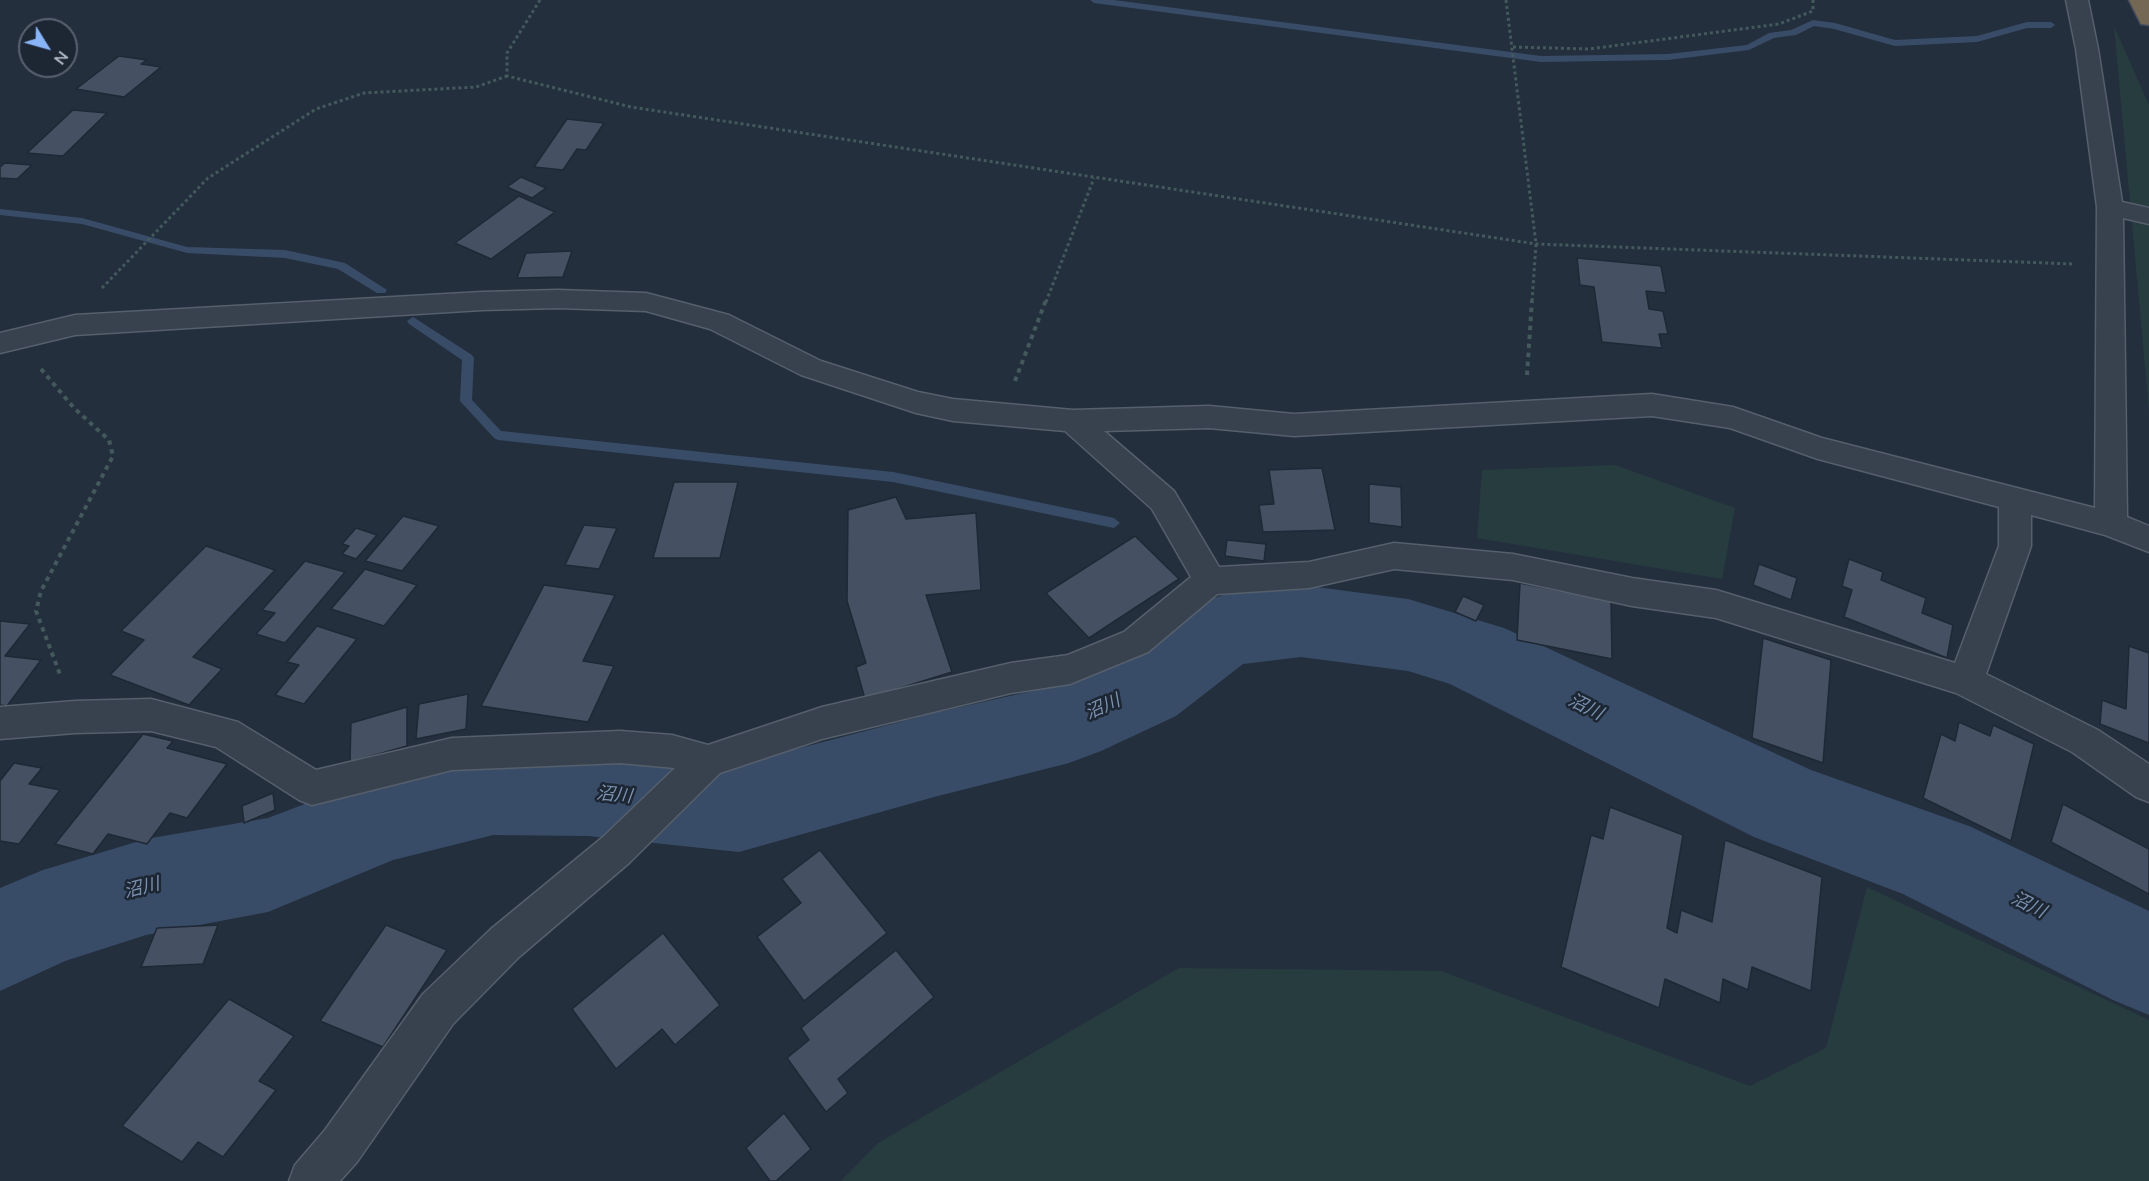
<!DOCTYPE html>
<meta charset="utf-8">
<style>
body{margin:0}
#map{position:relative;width:2149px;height:1181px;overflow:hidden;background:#242f3e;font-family:"Nunito Sans",sans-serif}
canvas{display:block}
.north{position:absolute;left:18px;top:18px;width:60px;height:60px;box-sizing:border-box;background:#1d2633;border:2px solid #59626f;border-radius:50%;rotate:127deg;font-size:16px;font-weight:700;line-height:24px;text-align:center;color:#b4bcc9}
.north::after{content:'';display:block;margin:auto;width:21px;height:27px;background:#8ab4f8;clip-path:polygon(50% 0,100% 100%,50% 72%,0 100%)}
</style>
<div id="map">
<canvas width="2149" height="1181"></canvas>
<div class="north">N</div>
</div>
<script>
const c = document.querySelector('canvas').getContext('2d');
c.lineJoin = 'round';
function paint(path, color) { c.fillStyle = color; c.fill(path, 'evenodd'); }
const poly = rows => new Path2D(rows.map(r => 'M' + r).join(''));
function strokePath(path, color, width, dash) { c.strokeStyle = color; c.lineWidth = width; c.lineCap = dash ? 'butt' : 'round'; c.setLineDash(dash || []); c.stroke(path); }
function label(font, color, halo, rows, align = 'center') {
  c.font = font + ' "Nunito Sans","Noto Sans JP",sans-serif'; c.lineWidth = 5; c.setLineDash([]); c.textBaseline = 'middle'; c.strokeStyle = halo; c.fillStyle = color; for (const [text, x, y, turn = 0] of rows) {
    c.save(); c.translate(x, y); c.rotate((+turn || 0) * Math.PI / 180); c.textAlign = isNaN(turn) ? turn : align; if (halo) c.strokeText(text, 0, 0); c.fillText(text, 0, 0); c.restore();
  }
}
paint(poly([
 [2114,26,2149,105,2149,411],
 [1615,465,1735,508,1722,579,1477,538,1482,470],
 [1867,887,2149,1020,2149,1181,841,1181,878,1143,1179,968,1441,971,1750,1086,1826,1048]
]), '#263c3f');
paint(poly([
 [1090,0,1114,0,1541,56,1668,54,1747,45,1769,33,1791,30,1813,20,1835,23,1895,40,1977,36,2027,22,2051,22,2055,25,2051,28,2027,28,1977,42,1895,46,1834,29,1814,26,1796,35,1774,38,1749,50,1668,60,1541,62,1094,3,1090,0],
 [0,209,82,218,187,247,285,250,345,263,387,290,385,293,377,293,338,269,285,258,187,253,82,224,0,215,0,209],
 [413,317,472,355,474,358,472,400,501,431,893,472,1114,518,1120,523,1114,528,893,482,498,440,494,438,460,401,462,360,409,324,407,321,413,317]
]), '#394c67');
paint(poly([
 [1301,585,1408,599,1504,628,1811,770,1969,826,2149,911,2149,1015,2113,1000,1903,894,1754,837,1450,684,1408,671,1301,657,1243,664,1176,716,1101,751,1069,763,934,797,739,852,588,836,493,835,393,860,268,912,146,935,65,961,0,991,0,888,43,870,146,839,268,818,386,773,493,749,588,750,739,764,934,713,1059,685,1114,662,1193,605,1223,595,1301,585]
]), '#394c67');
const building = poly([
 [119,56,147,60,141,64,161,67,124,97,76,89,119,56],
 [73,110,107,113,63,156,27,153,73,110],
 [567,119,604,123,586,150,577,149,563,170,534,167,567,119],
 [5,163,32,165,17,179,0,178,0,167,5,163],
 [521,177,546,188,532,198,507,187,521,177],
 [519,196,555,212,491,259,455,243,519,196],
 [572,251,563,277,517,278,526,253,572,251],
 [1577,258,1661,266,1666,293,1646,291,1649,309,1663,311,1668,334,1659,334,1662,348,1602,342,1594,287,1580,285,1577,258],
 [1322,468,1335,530,1263,532,1259,505,1274,504,1269,470,1322,468],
 [674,482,738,482,720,558,653,558,674,482],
 [1369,484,1401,487,1402,527,1369,523,1369,484],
 [896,497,906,519,976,513,981,590,926,595,952,672,865,699,856,667,866,663,847,601,848,510,896,497],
 [403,516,439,526,402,571,365,561,403,516],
 [584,525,617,528,599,569,565,565,584,525],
 [356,528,377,535,356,559,342,554,349,546,342,544,356,528],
 [1135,536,1179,579,1089,638,1046,593,1135,536],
 [1227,540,1266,544,1264,561,1225,556,1227,540],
 [206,546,275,570,193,657,222,669,189,705,110,675,144,640,121,631,206,546],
 [1849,559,1883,572,1881,580,1926,598,1922,613,1953,625,1947,658,1844,617,1852,590,1842,586,1849,559],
 [305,561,345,572,285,643,256,634,275,613,262,610,305,561],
 [1759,564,1797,578,1791,600,1753,585,1759,564],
 [365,569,417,585,384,626,331,609,365,569],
 [1520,583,1611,601,1612,659,1517,640,1520,583],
 [544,585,615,595,583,661,614,666,588,722,481,706,544,585],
 [1463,596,1484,605,1476,621,1455,612,1463,596],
 [0,621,30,624,5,656,41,660,7,706,0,705,0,621],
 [317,626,357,639,304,704,275,695,299,665,287,662,317,626],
 [1763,638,1831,660,1823,763,1752,738,1763,638],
 [2129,646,2149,653,2149,743,2100,724,2102,700,2126,709,2129,646],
 [468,694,466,729,416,739,419,704,468,694],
 [407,707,407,746,350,762,351,723,407,707],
 [1959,722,1990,736,1993,725,2034,744,2011,841,1923,798,1941,734,1955,741,1959,722],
 [143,734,173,741,167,748,227,764,187,818,170,813,147,844,108,834,93,854,55,844,143,734],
 [14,763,42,768,29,784,60,790,19,844,0,841,0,781,14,763],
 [273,793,275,810,244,823,242,806,273,793],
 [2063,804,2149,849,2149,894,2051,842,2063,804],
 [1610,807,1683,835,1667,928,1677,933,1681,910,1712,922,1725,840,1822,877,1811,991,1752,967,1748,990,1723,979,1720,1003,1665,979,1659,1008,1561,967,1591,835,1603,839,1610,807],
 [820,850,887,933,804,1001,757,937,801,903,782,879,820,850],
 [218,925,203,964,141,967,157,928,218,925],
 [386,925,447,950,383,1047,320,1021,386,925],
 [663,933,720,1005,675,1045,662,1029,616,1069,572,1009,663,933],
 [896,950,934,997,838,1079,848,1093,826,1112,787,1058,809,1040,801,1028,896,950],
 [229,999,294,1036,259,1081,276,1090,223,1157,198,1142,182,1162,122,1126,229,999],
 [784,1113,811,1149,776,1181,770,1181,746,1148,784,1113]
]);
paint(building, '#455162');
strokePath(building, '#1f2835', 1.5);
const minor = poly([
 [2066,0,2088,0,2098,49,2122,202,2149,208,2149,224,2123,218,2127,517,2149,526,2149,552,2105,535,2031,515,2031,546,1986,674,2098,730,2149,764,2149,802,2136,797,2072,752,1956,693,1716,618,1632,606,1513,580,1394,569,1309,588,1217,594,1148,652,1082,679,1070,684,1011,693,822,739,720,773,629,863,519,957,453,1024,357,1162,340,1181,289,1181,295,1165,325,1130,423,994,491,929,603,837,675,768,620,763,452,770,312,805,299,800,216,747,151,731,75,733,0,739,0,707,75,701,151,699,238,722,316,770,452,738,620,731,672,735,708,745,822,707,1011,663,1068,655,1124,632,1191,577,1152,509,1065,431,953,421,916,413,801,375,710,329,646,311,558,308,482,310,75,335,0,353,0,333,75,315,482,292,558,290,646,293,729,315,821,361,918,392,953,399,1073,410,1209,406,1294,414,1652,394,1733,407,1822,438,2095,508,2097,207,2076,49,2066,0],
 [1652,416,1730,428,1818,459,1999,507,1999,546,1955,663,1716,590,1632,578,1513,554,1394,543,1309,562,1219,567,1174,491,1104,431,1209,428,1294,436,1652,416]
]);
const motorway = poly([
 [2129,0,2149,0,2149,25,2141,24,2129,0]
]);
strokePath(minor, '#565f6c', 3);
strokePath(motorway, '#434c59', 3);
strokePath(poly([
 [540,0,507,53,507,76,631,107,1536,244,2073,264],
 [1506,0,1536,244,1532,302],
 [1513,47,1589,49,1779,24,1813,11,1813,0],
 [102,288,208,178,316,109,364,93,476,87,507,76],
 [1046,302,1094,178]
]), '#44595c', 3, [3, 3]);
strokePath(poly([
 [41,369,74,408,109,440,113,456,41,591,36,611,61,677],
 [1527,375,1532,300],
 [1015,381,1046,300]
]), '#44595c', 4, [4.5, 4.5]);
paint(minor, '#38414e');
paint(motorway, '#746855');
label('italic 18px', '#7c92b1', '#1d2633', [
 ["沼川",1103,708,-24],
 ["沼川",1585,708,26],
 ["沼川",614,796,6],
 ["沼川",142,889,-14],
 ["沼川",2028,906,26]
]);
</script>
